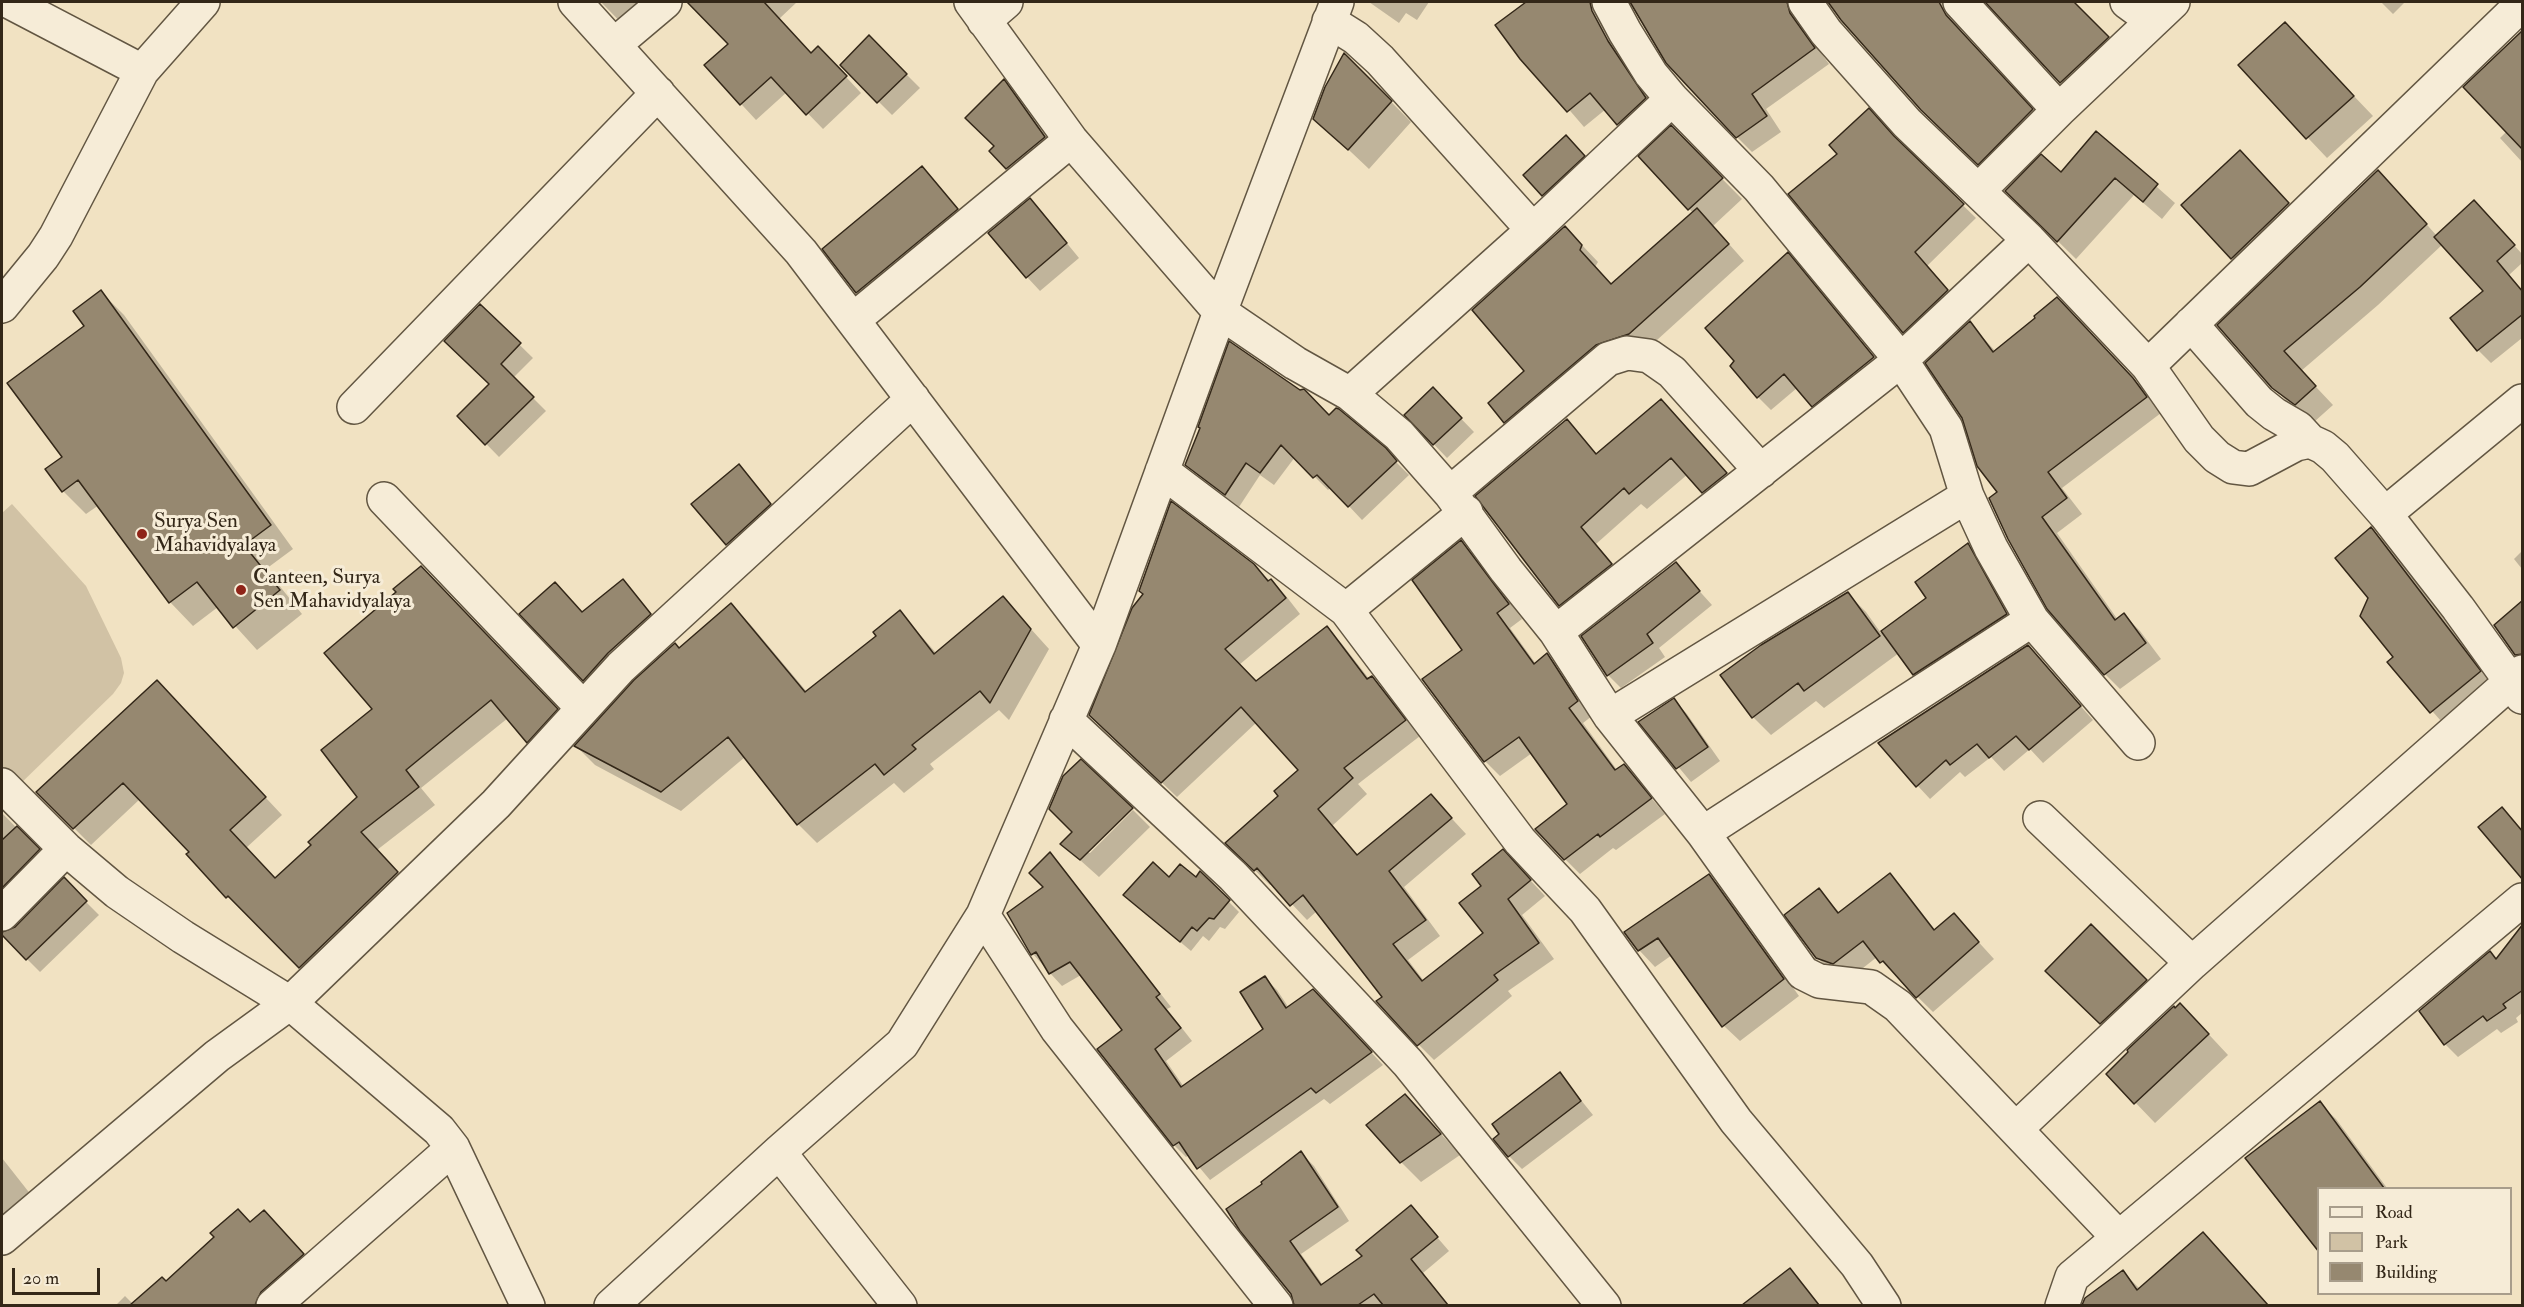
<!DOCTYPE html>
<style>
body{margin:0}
#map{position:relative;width:2524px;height:1307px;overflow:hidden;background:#f1e2c2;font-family:"IM FELL Double Pica",serif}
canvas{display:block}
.frame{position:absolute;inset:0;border:3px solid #332718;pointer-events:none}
.legend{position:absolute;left:2317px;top:1187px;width:195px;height:108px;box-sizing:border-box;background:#f6ecd7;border:2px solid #a89d8b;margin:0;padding:8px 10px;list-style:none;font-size:18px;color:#332718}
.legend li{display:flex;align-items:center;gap:12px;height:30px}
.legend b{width:30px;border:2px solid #a89d8b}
.scale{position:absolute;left:12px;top:1268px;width:88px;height:27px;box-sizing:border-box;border:3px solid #332718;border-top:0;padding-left:8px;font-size:18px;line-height:21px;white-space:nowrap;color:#332718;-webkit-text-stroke:4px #f6ecd7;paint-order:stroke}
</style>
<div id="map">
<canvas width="2524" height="1307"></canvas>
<div class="frame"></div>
<ul class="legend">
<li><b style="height:8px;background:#f6ecd7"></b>Road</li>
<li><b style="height:16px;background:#d1c2a5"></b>Park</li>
<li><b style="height:16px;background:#968870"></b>Building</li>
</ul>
<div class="scale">20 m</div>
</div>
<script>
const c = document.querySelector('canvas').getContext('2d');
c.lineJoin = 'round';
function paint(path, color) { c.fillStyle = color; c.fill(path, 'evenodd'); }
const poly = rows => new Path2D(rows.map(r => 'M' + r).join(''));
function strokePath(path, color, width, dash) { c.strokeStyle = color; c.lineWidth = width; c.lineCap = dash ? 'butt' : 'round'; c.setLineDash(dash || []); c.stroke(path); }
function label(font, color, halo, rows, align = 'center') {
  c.font = font + ' "IM FELL Double Pica",serif'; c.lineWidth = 6; c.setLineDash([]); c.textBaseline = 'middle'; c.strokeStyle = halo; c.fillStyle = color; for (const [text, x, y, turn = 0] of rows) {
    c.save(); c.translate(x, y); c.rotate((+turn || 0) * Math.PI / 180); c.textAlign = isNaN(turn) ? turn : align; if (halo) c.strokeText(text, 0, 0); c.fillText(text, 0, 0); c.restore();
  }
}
paint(poly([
 [12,504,86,586,121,658,124,673,121,683,113,694,17,787,2,768,2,513]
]), '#d1c2a5');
paint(poly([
 [601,2,672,2,632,34],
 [689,2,797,2,779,19,811,55,834,64,861,93,823,129,787,92,756,120,706,66,730,44],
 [1369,2,1429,2,1417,20,1406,13,1399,23],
 [1528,2,1597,2,1661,114,1634,140,1606,109,1584,127,1497,26],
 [1649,2,1805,2,1804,29,1829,64,1766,109,1781,132,1752,152,1737,137,1636,10],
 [1829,2,1970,2,1958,24,1963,33,2049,127,1995,181,1939,127,1842,19],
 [1985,2,2073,2,2124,55,2078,99],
 [2381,2,2405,2,2393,14],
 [2285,24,2373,116,2327,158,2240,66],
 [2522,32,2522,162,2500,138,2507,131],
 [869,37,920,88,892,115,842,65],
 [1345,55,1411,122,1369,169,1315,118],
 [1004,81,1017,95,1058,151,1020,182,991,151,996,146],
 [1671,127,1742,199,1713,226,1744,261,1646,350,1521,438,1505,422,1581,244,1598,262,1595,267,1612,285,1693,213,1640,157],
 [2096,133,2175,203,2162,219,2134,195,2076,259,2007,191,2061,174],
 [1904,148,1976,218,1927,266,1960,305,1917,345,1904,332],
 [1579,150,1597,170,1556,208,1543,195],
 [922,168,971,223,870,306,857,292,824,249],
 [2260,172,2308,224,2252,278,2183,205],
 [2396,190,2437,236,2488,216,2522,254,2522,263,2509,275,2522,291,2522,338,2491,363,2478,350,2485,291,2443,244,2378,305,2301,371,2333,405,2314,422,2292,407,2273,387,2219,325],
 [1043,214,1079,258,1040,291,1027,277],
 [1788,254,1886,371,1826,419,1797,388,1771,410,1758,397],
 [101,292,124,315,293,549,266,569,302,614,257,650,218,607,193,626,170,602,99,505,86,514,63,491,47,470,64,457,86,326],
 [480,306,533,358,513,378,546,411,499,457,459,416,491,384],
 [2072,314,2149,395,2161,413,2062,488,2082,514,2057,533,2118,620,2124,615,2140,631,2161,659,2120,689,2105,674,1999,492,1970,323,1996,352],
 [1661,401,1742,491,1720,508,1688,474,1647,509,1641,504,1596,544,1628,581,1577,621,1560,605,1567,421,1598,455],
 [1446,403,1474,432,1447,458,1406,415],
 [1329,417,1390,456,1409,475,1362,520,1331,487,1328,490,1295,457,1274,485,1260,475,1239,507,1200,478,1186,464],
 [738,466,783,518,740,557,693,504],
 [2371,529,2388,545,2496,689,2448,729,2389,662,2396,657,2370,597],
 [1461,542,1476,557,1522,619,1510,628,1536,664,1547,655,1562,670,1592,716,1583,723,1617,770,1624,766,1665,814,1616,850,1613,848,1580,874,1565,859,1569,804,1532,753,1500,776,1485,761,1464,650],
 [1968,545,1986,563,2024,632,1932,691,1914,674,1899,653,1824,708,1816,701,1771,735,1753,717,1847,593,1866,612,1881,633,1928,598],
 [2522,551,2522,569,2514,559],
 [1675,564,1712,605,1659,648,1665,657,1621,688,1608,675],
 [1253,565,1286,596,1300,614,1239,665,1256,682,1327,628,1342,644,1370,680,1372,678,1387,693,1420,736,1358,784,1367,794,1332,826,1358,856,1431,796,1466,834,1404,887,1440,936,1408,960,1424,981,1485,933,1518,867,1545,896,1522,915,1554,959,1508,991,1512,996,1434,1060,1418,1044,1317,911,1307,920,1272,883,1270,885,1227,843,1280,796,1300,770,1257,722,1177,797,1107,730],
 [623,581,664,628,597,693,584,680,583,614],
 [438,585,574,727,545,758,508,718,421,788,435,805,377,850,414,890,317,984,228,897,188,854,191,852,140,799,91,845,38,792,173,699,282,815,246,848,276,880,360,797,374,709],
 [1003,598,1049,649,1009,720,999,710,930,764,934,769,904,793,894,783,817,843,798,824,745,757,681,811,595,765,576,746,679,649,731,605,750,624,807,692,878,636,900,612,937,654],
 [2028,647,2093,720,2043,763,2030,749,2004,771,1991,757,1965,777,1960,772,1930,799,1917,785],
 [1674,700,1687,714,1720,761,1691,782,1641,722],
 [1133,810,1150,827,1099,877,1062,844,1090,853],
 [2,813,55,867,2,925],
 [1050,855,1062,867,1171,1007,1167,1009,1192,1041,1166,1061,1184,1087,1265,1029,1265,978,1277,990,1289,1008,1325,1003,1383,1065,1330,1104,1324,1099,1210,1180,1189,1155,1186,1157,1174,1145,1124,1030,1081,975,1062,986,1050,973,1033,954,1009,914,1045,888],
 [1200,873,1239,912,1225,929,1220,927,1209,941,1203,936,1191,951,1125,895,1170,879,1196,879],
 [1709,875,1725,892,1799,996,1740,1041,1724,1026,1672,955,1655,967,1639,950,1626,932],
 [1890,875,1905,891,1936,931,1954,915,1994,959,1933,1012,1877,957,1849,979,1833,974,1817,957,1818,890,1840,913],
 [64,880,99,915,40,972,2,934,16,928],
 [2091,926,2166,1001,2121,1043,2047,971],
 [2522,926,2522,1013,2516,1018,2518,1022,2501,1033,2497,1029,2458,1057,2445,1044,2497,960],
 [2200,1025,2228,1055,2155,1123,2108,1074],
 [1560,1074,1593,1115,1522,1169,1509,1156],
 [2319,1103,2336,1119,2387,1188,2318,1188],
 [1425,1116,1460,1155,1421,1182,1401,1162],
 [1301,1153,1314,1166,1349,1221,1301,1254,1323,1285,1364,1257,1411,1207,1449,1251,1423,1273,1449,1306,1295,1306,1264,1184],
 [2,1158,39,1205,2,1240],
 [251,1224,283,1231,321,1274,285,1306,115,1306,125,1296,134,1305],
 [2203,1234,2268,1306,2083,1306,2123,1272,2140,1289],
 [1790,1270,1821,1306,1741,1306,1745,1302,1746,1304]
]), '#0003');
const building = poly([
 [687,2,764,2,811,53,818,46,847,76,806,115,771,77,740,105,704,65,728,44,687,2],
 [1526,2,1590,2,1592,11,1608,41,1646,98,1617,125,1590,93,1567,112,1520,59,1495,25,1526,2],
 [1630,2,1787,2,1790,13,1815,48,1752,94,1767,116,1736,138,1666,63,1630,2],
 [1828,2,1939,2,1946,15,2033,109,1978,165,1921,110,1841,20,1828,2],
 [1985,2,2074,2,2109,37,2060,83,1985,2],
 [2285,22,2354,96,2306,139,2238,65,2285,22],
 [2523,30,2523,150,2463,87,2523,30],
 [869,35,907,74,877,103,840,65,869,35],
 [1344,53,1392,101,1348,150,1313,119,1325,87,1344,53],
 [1004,79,1045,137,1006,169,989,151,994,146,965,118,1004,79],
 [1869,108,1894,136,1964,204,1915,252,1948,290,1903,333,1788,194,1837,154,1829,145,1869,108],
 [1671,125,1723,178,1688,210,1638,156,1671,125],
 [2096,131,2158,184,2143,202,2115,178,2057,242,2005,191,2041,154,2061,172,2096,131],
 [1566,135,1585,156,1542,196,1523,175,1566,135],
 [2240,150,2289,203,2231,259,2181,205,2240,150],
 [922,166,958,209,856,293,822,249,922,166],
 [2378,170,2427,224,2360,287,2284,351,2316,386,2295,405,2272,388,2217,325,2378,170],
 [1030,198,1067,243,1026,278,988,233,1030,198],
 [2474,200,2515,245,2497,261,2523,292,2523,314,2477,351,2450,318,2483,291,2434,237,2474,200],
 [1697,208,1729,244,1629,334,1596,345,1504,423,1488,403,1524,371,1472,310,1565,226,1582,245,1580,250,1611,284,1697,208],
 [1788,252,1874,357,1812,407,1784,374,1757,398,1730,366,1734,361,1705,328,1788,252],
 [101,290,271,525,244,545,280,590,233,628,197,582,169,603,78,480,62,492,45,469,62,457,7,383,84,326,73,311,101,290],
 [2057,297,2133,378,2147,397,2048,472,2067,498,2042,517,2115,620,2124,613,2146,643,2104,675,2047,609,2008,539,1989,498,1997,492,1977,466,1962,418,1925,363,1970,321,1993,352,2035,318,2034,316,2057,297],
 [480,304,521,343,501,364,534,397,485,445,457,416,489,384,444,341,480,304],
 [1229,341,1300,390,1304,389,1329,415,1336,408,1339,409,1386,448,1397,461,1348,507,1317,475,1313,478,1281,445,1260,473,1246,463,1225,495,1185,465,1200,428,1198,427,1229,341],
 [1433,387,1462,418,1433,445,1404,415,1433,387],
 [1661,399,1727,473,1702,493,1671,458,1629,494,1624,488,1581,527,1612,564,1559,606,1475,496,1567,419,1596,454,1661,399],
 [739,464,771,504,726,545,691,504,739,464],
 [1171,501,1254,564,1268,581,1271,579,1286,598,1225,649,1256,681,1327,626,1367,679,1372,676,1406,720,1344,768,1353,778,1318,809,1357,855,1431,794,1452,818,1389,871,1426,920,1393,944,1422,981,1483,933,1459,903,1481,886,1472,874,1503,849,1531,880,1508,899,1539,943,1494,975,1498,980,1417,1046,1376,1001,1382,997,1303,895,1290,906,1257,868,1254,871,1225,843,1278,796,1274,791,1298,770,1241,707,1161,783,1089,715,1132,608,1143,594,1139,591,1171,501],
 [2371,527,2481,671,2430,713,2387,662,2393,657,2360,616,2368,598,2335,558,2371,527],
 [1461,540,1509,604,1497,613,1534,664,1547,653,1578,701,1569,708,1615,770,1624,764,1652,798,1600,837,1598,834,1564,860,1535,829,1567,804,1519,737,1484,762,1422,679,1462,650,1412,580,1461,540],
 [1968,543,2007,614,1913,675,1881,631,1926,598,1915,582,1968,543],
 [1676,562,1700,591,1647,634,1653,643,1607,676,1581,636,1676,562],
 [421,566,558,709,527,743,491,700,406,770,419,787,361,832,398,872,299,968,228,896,226,898,186,854,189,852,123,783,73,829,36,792,157,680,266,797,230,830,275,878,311,845,308,842,357,797,321,750,372,709,324,653,396,592,393,589,421,566],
 [623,579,651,614,608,653,583,681,519,614,555,582,582,612,623,579],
 [1848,592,1880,636,1804,691,1798,683,1752,718,1720,675,1761,645,1848,592],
 [1003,596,1031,629,990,703,980,691,912,745,916,749,884,775,875,764,797,825,728,737,661,792,574,746,634,680,675,643,679,648,731,603,805,692,876,636,873,632,900,610,934,654,1003,596],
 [2523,600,2523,654,2515,655,2494,625,2523,600],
 [2028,645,2081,706,2029,750,2016,736,1989,758,1977,744,1950,765,1946,760,1916,787,1878,743,2028,645],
 [1674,698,1708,747,1676,769,1638,722,1674,698],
 [1081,759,1133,808,1080,860,1060,844,1072,832,1049,809,1063,776,1081,759],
 [2502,807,2523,832,2523,880,2478,827,2502,807],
 [17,826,40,849,2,888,2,840,17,826],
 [1050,852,1160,994,1156,997,1181,1028,1155,1049,1181,1087,1263,1029,1240,992,1265,976,1286,1008,1313,989,1372,1052,1316,1093,1311,1088,1197,1169,1179,1142,1173,1146,1097,1049,1122,1030,1070,962,1049,974,1036,952,1031,955,1007,913,1043,887,1029,873,1050,852],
 [1153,862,1169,877,1180,864,1196,877,1200,871,1230,900,1214,919,1209,918,1197,931,1192,927,1180,942,1123,895,1153,862],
 [1890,873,1934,930,1954,913,1979,942,1916,998,1883,961,1880,963,1863,941,1833,964,1816,958,1784,915,1819,888,1838,913,1890,873],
 [1709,874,1784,979,1722,1027,1658,938,1638,951,1624,932,1709,874],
 [64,877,87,901,26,960,2,935,2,932,15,927,64,877],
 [2091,924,2147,980,2100,1024,2045,971,2091,924],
 [2523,924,2523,990,2503,1004,2506,1008,2487,1021,2483,1016,2444,1045,2419,1011,2490,951,2496,959,2523,924],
 [2180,1003,2209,1034,2134,1104,2106,1074,2128,1052,2127,1050,2174,1006,2175,1008,2180,1003],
 [1560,1072,1581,1101,1508,1157,1493,1139,1499,1134,1492,1124,1560,1072],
 [1405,1094,1441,1134,1400,1163,1366,1125,1405,1094],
 [2320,1101,2384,1188,2319,1188,2319,1252,2245,1158,2320,1101],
 [1301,1151,1338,1207,1290,1241,1321,1285,1362,1256,1356,1250,1411,1205,1438,1237,1411,1259,1448,1305,1383,1305,1374,1294,1358,1305,1294,1305,1291,1294,1240,1231,1226,1209,1262,1184,1261,1182,1301,1151],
 [238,1209,250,1222,264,1210,304,1254,261,1292,255,1305,130,1305,162,1277,166,1281,214,1237,210,1233,238,1209],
 [2203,1232,2268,1305,2082,1305,2085,1298,2123,1270,2137,1290,2203,1232],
 [1790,1268,1819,1305,1742,1305,1790,1268]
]);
paint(building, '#968870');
strokePath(building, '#332718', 1.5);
const minor = poly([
 [10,2,142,71],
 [575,2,801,252,1099,645],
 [971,2,1071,140,1220,312,1295,363,1350,394,1399,435,1450,493,1506,570,1556,632,1610,716,1703,833,1803,973,1819,981,1871,987,1898,1006,2118,1237],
 [1609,2,1625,32,1651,74,1672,99,1759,188,1901,360,1946,428,1967,496,1991,548,2032,620],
 [1805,2,1826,32,1907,123,2029,240,2148,366,2199,439,2217,457,2233,467,2249,469,2296,444,2310,441,2323,447,2335,457,2385,514,2458,608,2522,697],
 [1960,2,2059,110],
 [2127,2,2153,21],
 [984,21,1006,2],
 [1329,21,1356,38,1380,60,1533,230],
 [614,45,665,2],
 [1979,190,2059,110,2173,2],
 [2,306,43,256,56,236,142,71,203,2],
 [853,320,1071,140],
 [2191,324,2259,402,2274,414,2298,428,2310,441],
 [2148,366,2522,4],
 [1350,394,1533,230,1672,99],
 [354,407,658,93],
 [1162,471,1346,610,1520,841,1585,910,1736,1121,1857,1265,1884,1306],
 [1450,493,1608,359,1627,353,1649,356,1672,372,1761,471],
 [384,499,583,708],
 [2385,514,2522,401],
 [1346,610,1466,512],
 [1556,632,1901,360,2029,240],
 [1610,716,1967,496],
 [1066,720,1233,876,1408,1063,1604,1306],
 [2,785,66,849,117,892,183,937,290,1003,439,1130,453,1148,528,1306],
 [2040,818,2192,963],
 [1703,833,2032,620,2138,743],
 [2,914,66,849],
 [983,915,1057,1029,1276,1306],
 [2017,1128,2192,963,2522,672],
 [779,1152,900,1306],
 [2,1238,217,1056,290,1003,496,804,621,667,913,399],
 [273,1306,453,1148],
 [611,1306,779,1152,902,1044,983,915,1099,645,1220,312,1337,2],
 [2062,1306,2072,1277,2522,900]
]);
strokePath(minor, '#625642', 36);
strokePath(minor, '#f6ecd7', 33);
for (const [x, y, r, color] of [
 [142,534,6,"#8f2418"],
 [241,590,6,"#8f2418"]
]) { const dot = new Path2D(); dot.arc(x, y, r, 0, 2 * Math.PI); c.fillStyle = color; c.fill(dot); strokePath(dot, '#f6ecd7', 2); }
label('21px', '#332718', '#f6ecd7', [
 ["Surya Sen",154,522],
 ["Mahavidyalaya",154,546],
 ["Canteen, Surya",253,578],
 ["Sen Mahavidyalaya",253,602]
], 'left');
</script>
